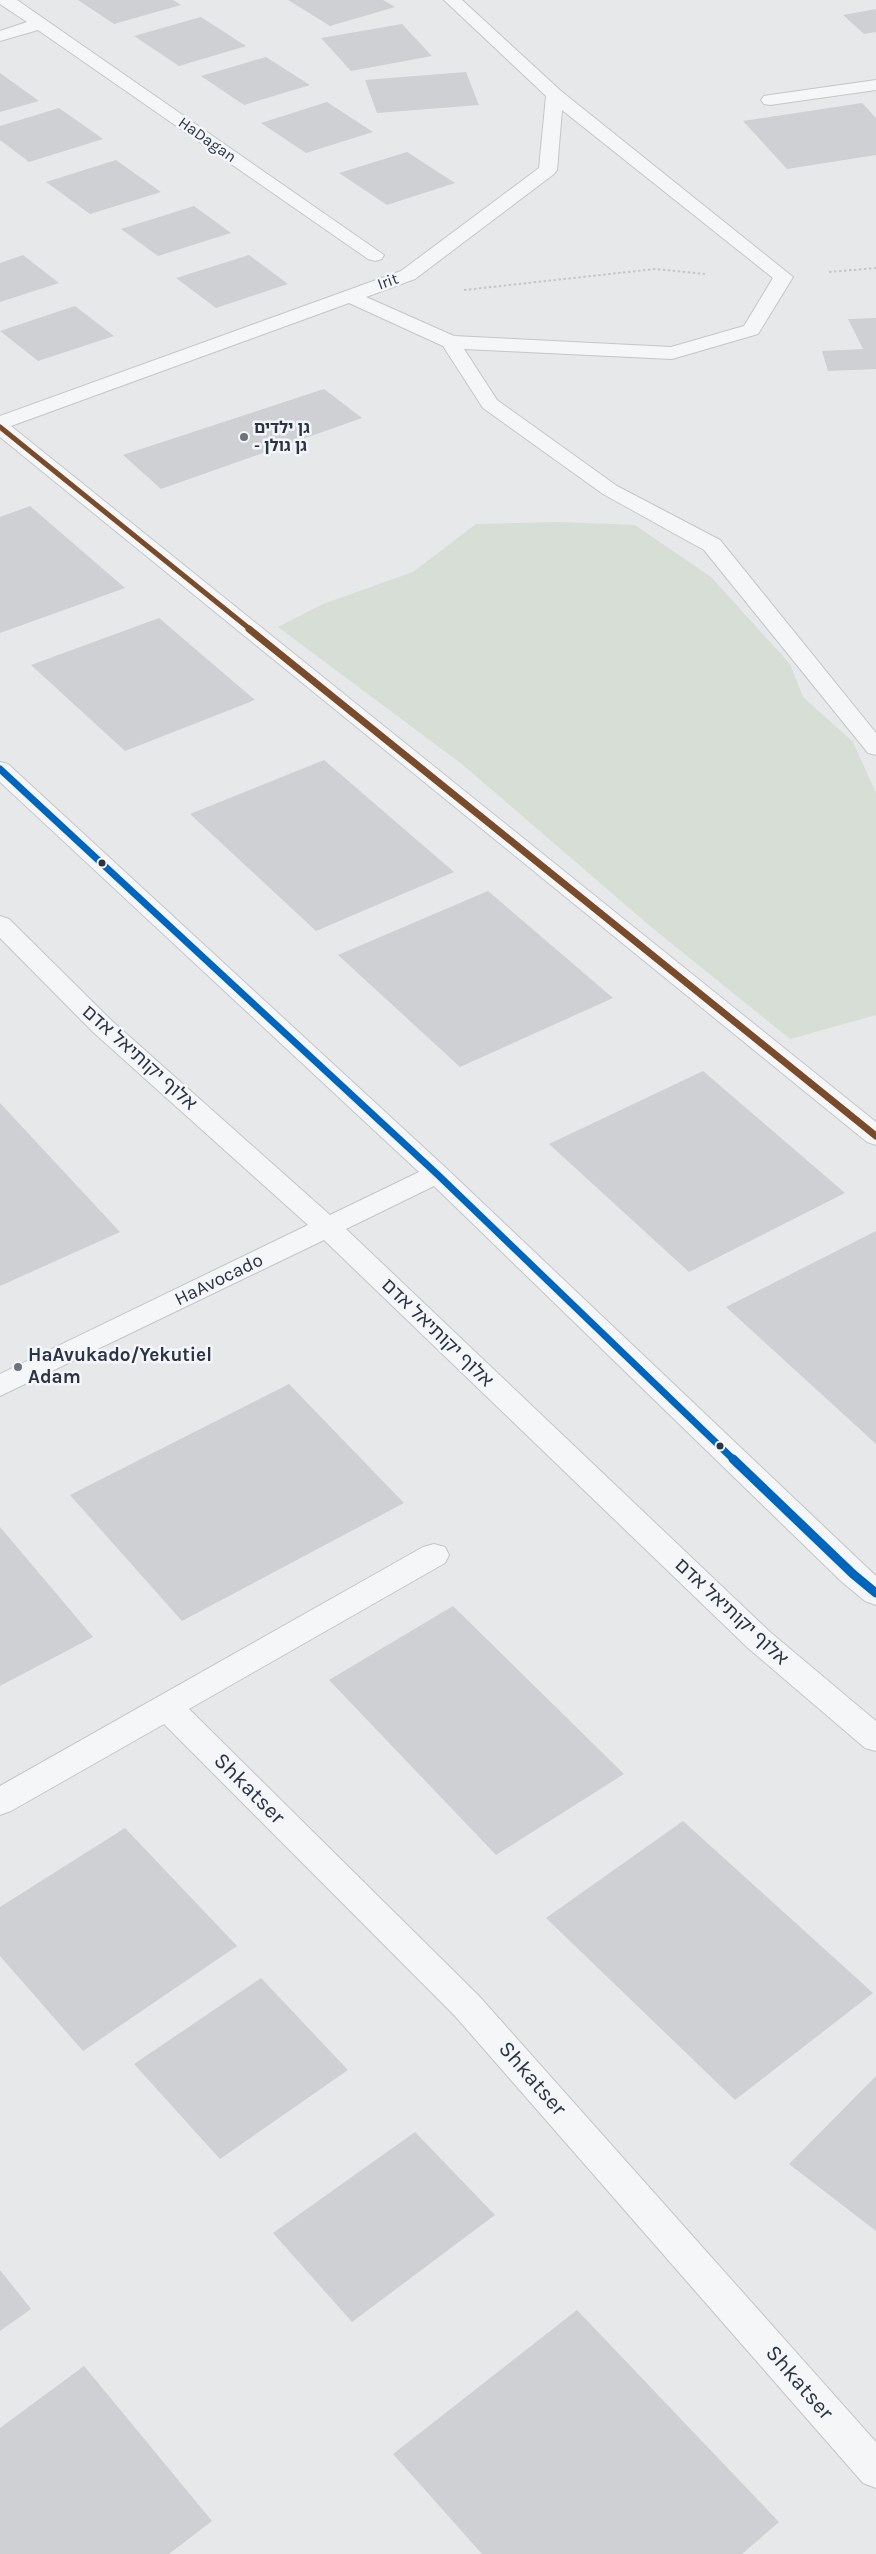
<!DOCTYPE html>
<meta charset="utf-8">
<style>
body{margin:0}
canvas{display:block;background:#e6e8ea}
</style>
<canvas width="876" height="2554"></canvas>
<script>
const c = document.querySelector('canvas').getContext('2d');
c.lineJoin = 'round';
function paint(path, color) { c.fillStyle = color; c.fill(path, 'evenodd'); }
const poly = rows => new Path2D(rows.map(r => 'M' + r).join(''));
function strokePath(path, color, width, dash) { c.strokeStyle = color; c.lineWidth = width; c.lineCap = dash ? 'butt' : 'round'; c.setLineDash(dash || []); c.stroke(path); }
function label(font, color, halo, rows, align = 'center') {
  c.font = font + ' Karla,"Noto Sans Hebrew",sans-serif'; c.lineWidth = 5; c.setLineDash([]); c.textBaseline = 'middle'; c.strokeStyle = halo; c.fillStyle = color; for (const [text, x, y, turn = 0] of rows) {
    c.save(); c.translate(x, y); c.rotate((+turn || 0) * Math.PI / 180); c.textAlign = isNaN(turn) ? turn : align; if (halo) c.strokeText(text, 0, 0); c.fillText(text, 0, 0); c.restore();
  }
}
paint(poly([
 [560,522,635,525,711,577,790,664,803,697,853,742,876,793,876,1015,790,1039,650,926,463,765,278,627,323,604,413,572,476,524]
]), '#d6ded6');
paint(poly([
 [78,0,173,0,181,5,114,24],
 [288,0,383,0,395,7,330,26],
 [876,9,876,32,864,34,843,15],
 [201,17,246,46,179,66,134,36],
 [402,24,432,56,351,71,321,38],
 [266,57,310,85,244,105,201,76],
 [466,72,479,105,377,113,365,80],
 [0,73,39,101,0,112],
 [327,102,373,132,306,153,261,123],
 [862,103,876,118,876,155,787,169,743,121],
 [59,108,103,139,29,162,0,140,0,126],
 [407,152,455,183,387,205,339,173],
 [116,160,161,192,90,214,46,182],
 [194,206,231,233,158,256,121,229],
 [23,255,59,283,0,302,0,263],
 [249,255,288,284,216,308,176,278],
 [75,306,114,336,38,361,0,331],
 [876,318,876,369,828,371,822,351,863,349,848,319],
 [324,389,362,418,161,489,123,455],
 [30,506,125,588,0,633,0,517],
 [159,618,255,700,125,751,31,665],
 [324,760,454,872,316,931,190,814],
 [488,891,613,998,460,1067,338,955],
 [703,1071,845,1193,689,1272,549,1144],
 [0,1103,120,1232,0,1286],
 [876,1231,876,1444,726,1307],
 [289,1384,404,1503,182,1621,70,1495],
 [0,1527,93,1637,0,1686],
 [453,1606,624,1774,496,1855,329,1680],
 [683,1821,873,1993,735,2100,546,1918],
 [125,1828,237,1946,83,2051,0,1956,0,1907],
 [261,1978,348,2070,220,2159,134,2064],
 [876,2076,876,2231,789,2164],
 [415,2132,495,2215,352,2322,273,2233],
 [0,2270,31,2309,0,2331],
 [577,2310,779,2522,742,2554,482,2554,393,2454],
 [84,2366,212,2521,169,2554,0,2554,0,2428]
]), '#ced0d3');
const minor = poly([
 [0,0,17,0,384,255,382,259,375,261,368,259,38,30,0,41,0,31,27,22,0,4,0,0],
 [444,0,462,0,561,91,793,277,758,334,672,359,464,349,497,400,617,486,720,540,876,733,876,755,868,753,704,550,603,494,483,408,443,346,349,303,11,426,876,1122,876,1145,867,1142,0,437,0,416,401,271,539,168,546,96,444,0],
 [562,110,773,278,744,326,671,347,454,336,366,297,415,279,554,174,557,170,562,110],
 [876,80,876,90,770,105,764,104,761,100,764,96,770,95,876,80],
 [0,762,8,764,446,1168,876,1576,876,1605,865,1601,842,1582,434,1186,346,1229,770,1632,876,1721,876,1751,865,1748,748,1648,324,1240,0,1396,0,1374,308,1225,93,1032,0,938,0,916,9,919,111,1020,330,1215,419,1172,0,782,0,762],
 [434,1544,445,1547,449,1555,445,1563,189,1709,479,1996,876,2442,876,2488,863,2483,455,2016,164,1724,11,1811,0,1815,0,1786,423,1547,434,1544]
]);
strokePath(minor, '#c4c6c8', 2);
strokePath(poly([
 [829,272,876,268],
 [464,290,655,269,706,274]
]), '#c5c6ca', 2, [2.5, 2.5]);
paint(minor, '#f5f6f7');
strokePath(poly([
 [0,769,437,1174,734,1460]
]), '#0065bd', 7);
strokePath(poly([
 [733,1459,853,1574,876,1593]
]), '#0065bd', 9);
strokePath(poly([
 [0,427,251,630]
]), '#7a4b2a', 5);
strokePath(poly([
 [249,629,876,1136]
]), '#7a4b2a', 7);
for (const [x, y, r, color] of [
 [244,437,5,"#6c737f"],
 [102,863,4.5,"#2b3445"],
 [18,1367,5,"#6c737f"],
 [720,1446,4.5,"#2b3445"]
]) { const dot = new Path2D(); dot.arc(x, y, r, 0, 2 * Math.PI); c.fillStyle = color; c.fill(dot); strokePath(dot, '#f4f6f9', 2); }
label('16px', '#2b3445', '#f4f6f9', [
 ["HaDagan",207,140,35],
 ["Irit",388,282,-20]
]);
label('bold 16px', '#2b3445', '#f4f6f9', [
 ["גן ילדים",254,428],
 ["- גן גולן",254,446]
], 'left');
label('19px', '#2b3445', '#f4f6f9', [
 ["אלוף יקותיאל אדם",139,1058,42],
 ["HaAvocado",219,1280,-26],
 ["אלוף יקותיאל אדם",437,1333,44],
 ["אלוף יקותיאל אדם",731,1612,43]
]);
label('bold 19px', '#2b3445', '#f4f6f9', [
 ["HaAvukado/Yekutiel",28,1356],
 ["Adam",28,1378]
], 'left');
label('22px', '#2b3445', '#f4f6f9', [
 ["Shkatser",249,1789,45],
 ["Shkatser",532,2079,49],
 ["Shkatser",799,2383,49]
]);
</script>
